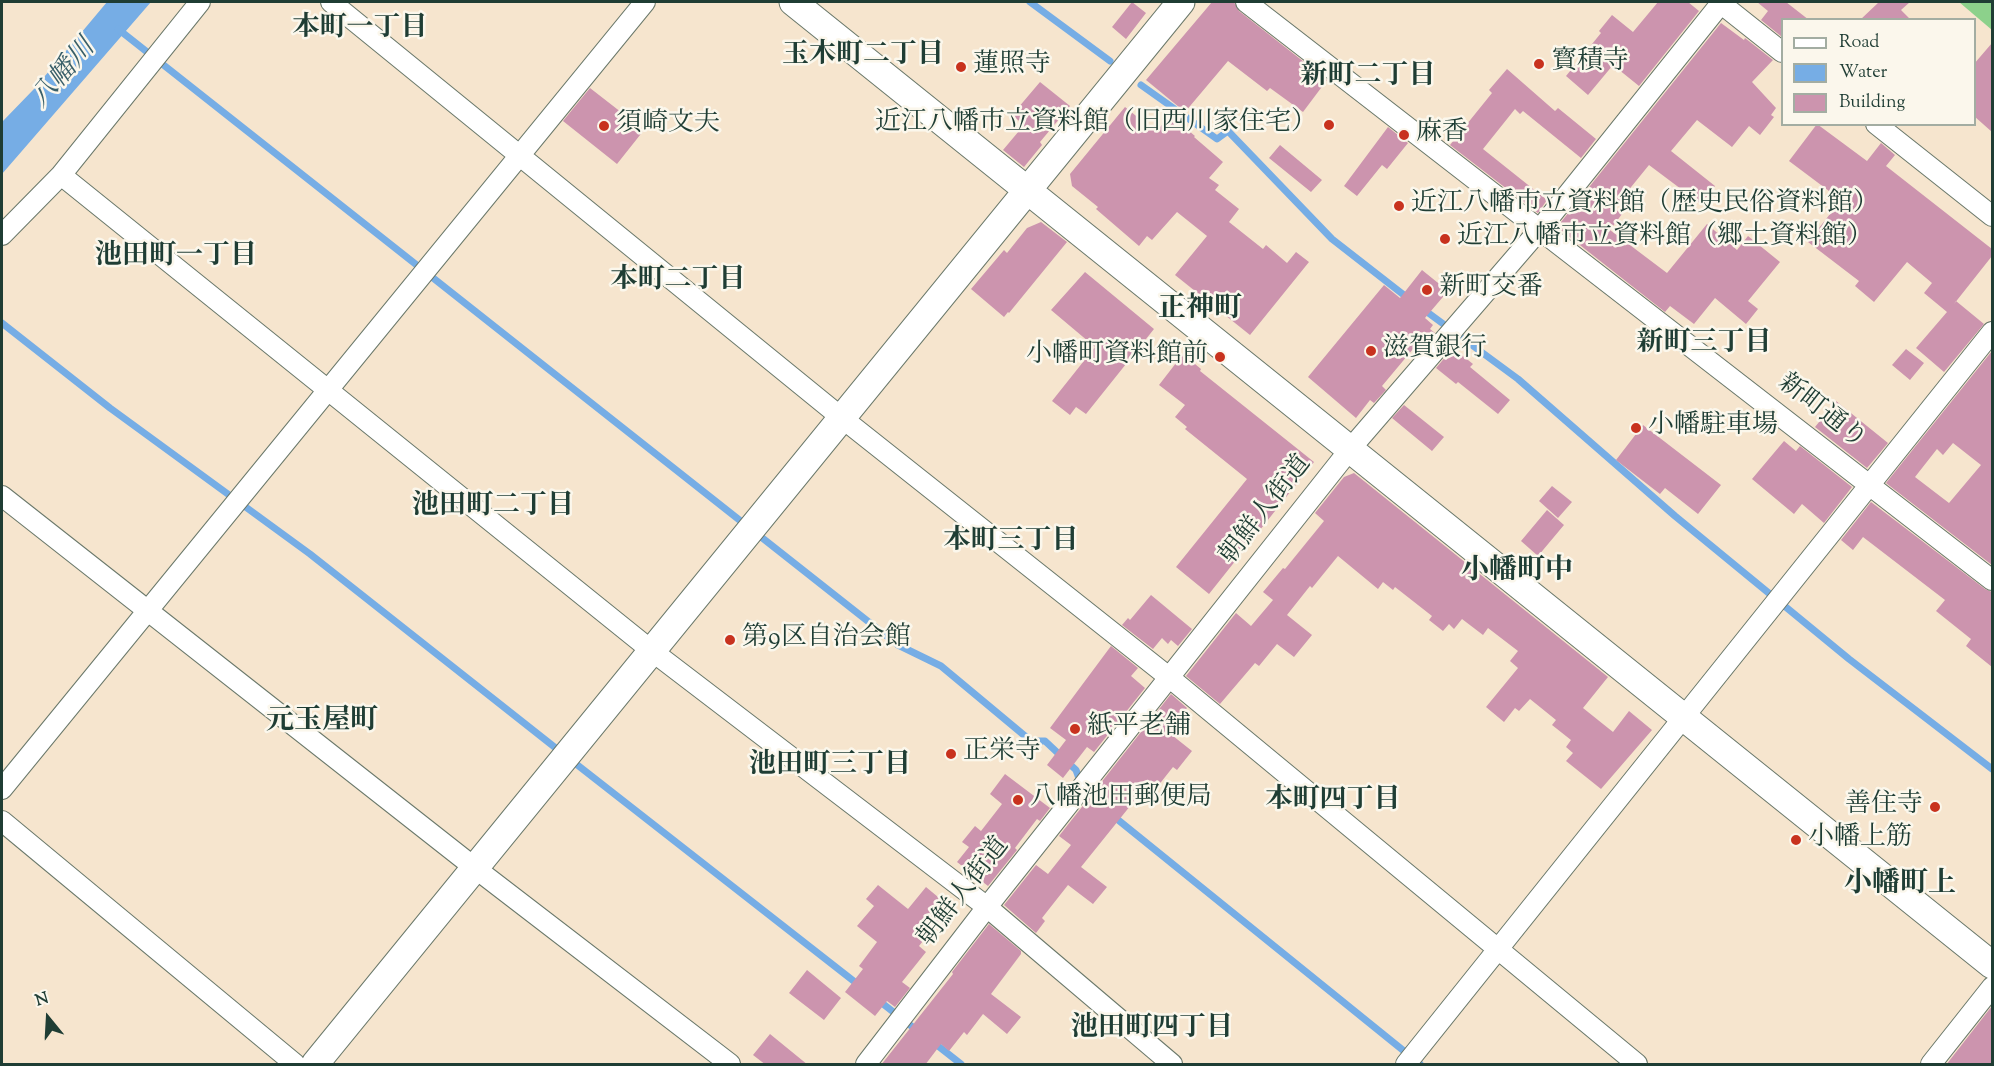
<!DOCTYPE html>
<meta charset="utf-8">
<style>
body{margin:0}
#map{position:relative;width:1994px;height:1066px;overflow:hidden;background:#f6e5ce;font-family:"Sorts Mill Goudy",serif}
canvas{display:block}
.frame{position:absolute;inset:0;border:3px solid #1f3d34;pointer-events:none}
.legend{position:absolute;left:1781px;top:18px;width:195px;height:108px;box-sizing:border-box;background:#fbf7ec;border:2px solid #a3ada2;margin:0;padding:8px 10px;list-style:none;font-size:18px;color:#1f3d34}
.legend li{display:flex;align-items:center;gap:12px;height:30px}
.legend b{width:30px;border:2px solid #a3ada2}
.north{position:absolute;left:18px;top:988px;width:60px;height:60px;-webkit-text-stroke:4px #fbf7ec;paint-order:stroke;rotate:342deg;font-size:16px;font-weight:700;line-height:24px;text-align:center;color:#1f3d34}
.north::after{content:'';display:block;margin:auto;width:21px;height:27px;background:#1f3d34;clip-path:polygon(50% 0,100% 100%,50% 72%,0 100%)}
</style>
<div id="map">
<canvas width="1994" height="1066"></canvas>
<div class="frame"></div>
<ul class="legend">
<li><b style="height:8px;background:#fff"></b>Road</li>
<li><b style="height:16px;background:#76ade5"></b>Water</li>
<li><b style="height:16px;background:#cc94ae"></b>Building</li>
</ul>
<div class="north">N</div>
</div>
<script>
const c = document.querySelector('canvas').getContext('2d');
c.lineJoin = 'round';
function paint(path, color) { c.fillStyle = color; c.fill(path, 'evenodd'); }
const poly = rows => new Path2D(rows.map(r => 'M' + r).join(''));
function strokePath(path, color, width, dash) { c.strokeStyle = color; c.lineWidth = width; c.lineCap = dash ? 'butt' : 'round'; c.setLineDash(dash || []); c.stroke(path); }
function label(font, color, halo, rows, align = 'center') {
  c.font = font + ' "Sorts Mill Goudy","Noto Serif JP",serif'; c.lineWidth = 5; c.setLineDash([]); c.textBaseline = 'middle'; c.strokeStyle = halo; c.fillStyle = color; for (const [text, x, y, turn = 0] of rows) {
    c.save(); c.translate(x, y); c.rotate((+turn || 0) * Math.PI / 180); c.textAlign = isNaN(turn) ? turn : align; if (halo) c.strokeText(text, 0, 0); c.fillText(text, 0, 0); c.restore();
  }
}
paint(poly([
 [1959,2,1992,2,1992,30]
]), '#8cd18b');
paint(poly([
 [107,2,151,2,2,174,2,122,34,89]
]), '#76ade5');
strokePath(poly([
 [1030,2,1110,61],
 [118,29,747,526],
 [1141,85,1217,139,1228,131,1332,239,1409,299],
 [1423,309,1518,379,1675,516,1849,659,1992,769],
 [2,323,110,408,310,554,562,753],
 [756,533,898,645,941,666,1031,741,1045,741,1076,770,1084,792,1097,802],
 [571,760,860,986],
 [1112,815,1420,1064],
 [878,1000,919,1032],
 [933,1042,961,1064]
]), '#76ade5', 7);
paint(poly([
 [1132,2,1146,13,1126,39,1112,27],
 [1212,2,1234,2,1239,11,1327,80,1303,112,1270,88,1267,91,1228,61,1185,112,1146,80],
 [1658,2,1688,2,1699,11,1639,86,1613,65,1588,95,1566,76,1601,33,1599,31,1612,15,1633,32],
 [1757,2,1786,2,1809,20,1782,20,1782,37,1761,20,1768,11],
 [1879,2,1910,2,1901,10,1911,20,1860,20],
 [1721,23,1744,40,1745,38,1773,60,1752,82,1776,108,1771,115,1774,117,1760,135,1749,126,1732,147,1697,120,1671,151,1715,186,1701,204,1649,165,1614,208,1622,214,1610,230,1667,273,1707,224,1737,250,1748,236,1780,262,1748,301,1758,309,1746,324,1715,298,1694,324,1670,306,1665,312,1557,227],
 [1992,43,1992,132,1974,116,1974,64],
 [1507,69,1555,111,1558,108,1596,139,1581,158,1523,111,1520,114,1515,109,1483,149,1547,200,1538,213,1450,145,1492,93,1489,90],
 [1040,82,1070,106,1040,142,1042,145,1024,167,1003,150,1024,125,1012,115],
 [590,88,644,130,617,164,563,121],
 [1125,107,1156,132,1170,115,1195,136,1194,137,1223,162,1209,178,1219,185,1215,190,1239,209,1229,222,1263,249,1266,245,1287,263,1296,252,1309,262,1250,335,1175,275,1207,236,1177,212,1152,240,1147,236,1139,246,1096,209,1098,207,1072,186,1070,174],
 [1817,124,1867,161,1881,143,1895,155,1886,166,1992,249,1992,256,1954,304,1956,301,1984,324,1944,372,1916,348,1947,312,1924,293,1932,283,1907,262,1874,302,1855,286,1859,281,1808,242,1841,200,1789,161],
 [1388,127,1408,143,1387,169,1382,165,1357,196,1344,186],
 [1280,145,1322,180,1311,192,1269,158],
 [1041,222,1067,242,1009,313,1008,312,1004,317,971,289,1004,250,1007,253,1027,228],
 [1422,270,1448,291,1425,318,1433,325,1430,329,1435,333,1417,353,1413,349,1382,386,1386,390,1374,403,1370,400,1356,418,1308,377,1384,285,1400,298],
 [1085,272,1154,329,1086,414,1076,407,1070,415,1052,401,1095,347,1051,310],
 [1453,348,1473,364,1470,367,1510,400,1498,414,1458,382,1456,384,1436,368],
 [1906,349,1924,363,1910,380,1892,365],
 [1992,351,1992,565,1886,483],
 [1953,443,1981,465,1949,503,1915,477,1937,449,1943,455],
 [1183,354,1201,369,1200,371,1314,462,1209,594,1176,567,1247,479,1185,429,1187,427,1175,417,1185,405,1159,385],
 [1836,401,1888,443,1867,468,1815,427],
 [1404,405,1444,437,1432,451,1392,418],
 [1643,425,1721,485,1698,514,1665,488,1660,494,1616,460],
 [1784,441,1796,451,1800,446,1852,487,1824,523,1802,504,1794,514,1752,479],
 [1354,473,1608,677,1583,708,1613,732,1629,711,1652,730,1601,789,1566,761,1573,753,1566,747,1571,740,1552,725,1556,720,1530,699,1519,711,1515,708,1504,722,1486,707,1518,668,1510,661,1518,651,1488,628,1483,635,1462,619,1454,629,1449,624,1443,631,1429,620,1432,616,1395,587,1393,590,1383,582,1378,589,1338,556,1312,588,1310,586,1287,615,1312,635,1294,657,1277,644,1259,666,1255,663,1220,704,1186,676,1236,613,1251,626,1273,600,1263,592,1283,568,1285,569,1324,521,1315,513,1344,477],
 [1552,486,1572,502,1558,518,1539,501],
 [1871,502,1985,589,1992,592,1992,667,1966,646,1971,639,1936,611,1945,600,1863,537,1853,550,1841,540],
 [1547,510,1564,525,1538,556,1521,541],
 [1151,595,1192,629,1178,646,1171,640,1168,644,1162,638,1153,649,1122,625,1128,618,1130,620],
 [1111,646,1138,668,1131,676,1145,688,1094,752,1087,747,1063,778,1047,765,1066,740,1050,728],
 [1171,694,1187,708,1168,732,1192,751,1177,770,1173,767,1150,796,1143,790,1081,867,1107,887,1093,904,1068,885,1042,918,1045,921,1036,933,1004,905,1036,865,1048,874,1071,845,1059,836],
 [1005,774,1050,808,1040,821,1037,819,1015,848,1017,850,988,886,957,862,969,847,962,842,975,826,981,831,1002,804,990,794],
 [878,885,908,909,926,887,950,907,919,946,926,952,902,982,910,988,895,1007,887,1001,875,1016,845,992,863,969,859,966,877,942,857,926,874,906,866,899],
 [989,924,1021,951,1021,954,991,994,1021,1017,1007,1034,983,1014,967,1035,964,1032,949,1051,941,1044,925,1065,881,1065,953,974,952,972],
 [807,970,841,998,824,1020,789,993],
 [1992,1006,1992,1065,1946,1065],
 [770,1034,808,1065,766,1065,753,1055]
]), '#cc94ae');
const street = poly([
 [331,2,842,418,1170,678,1637,1064],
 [1246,2,1992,580],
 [1719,2,1782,52],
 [1876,124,1992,216],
 [61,175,652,651,987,907,1172,1064],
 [2,235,61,175,200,2],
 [2,496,475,868,730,1064],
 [2,789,645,2],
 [2,821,295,1064],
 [866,1064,987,907,1351,448,1540,229,1722,2],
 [1406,1064,1992,332],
 [1931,1064,1992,987]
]);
const secondary = poly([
 [793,2,1992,965],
 [315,1064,1181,2]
]);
strokePath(street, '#6a786a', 22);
strokePath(secondary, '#6a786a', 29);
strokePath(street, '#fff', 20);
strokePath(secondary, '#fff', 27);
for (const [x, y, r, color] of [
 [1539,64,6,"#c8321e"],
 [961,67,6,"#c8321e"],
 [1329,125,6,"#c8321e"],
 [604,126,6,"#c8321e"],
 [1404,135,6,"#c8321e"],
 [1399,206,6,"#c8321e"],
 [1445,239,6,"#c8321e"],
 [1427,290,6,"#c8321e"],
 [1371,351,6,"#c8321e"],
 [1220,357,6,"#c8321e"],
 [1636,428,6,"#c8321e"],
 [730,640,6,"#c8321e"],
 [1075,729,6,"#c8321e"],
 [951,754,6,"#c8321e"],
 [1018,800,6,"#c8321e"],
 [1935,807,6,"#c8321e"],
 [1796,840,6,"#c8321e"]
]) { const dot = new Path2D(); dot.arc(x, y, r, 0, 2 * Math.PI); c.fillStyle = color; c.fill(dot); strokePath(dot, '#fbf7ec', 2); }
label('26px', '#1f3d34', '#fbf7ec', [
 ["寳積寺",1551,64],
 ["蓮照寺",973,67],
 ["近江八幡市立資料館（旧西川家住宅）",1317,125,"right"],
 ["須崎文夫",616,126],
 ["麻香",1416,135],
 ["近江八幡市立資料館（歴史民俗資料館）",1411,206],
 ["近江八幡市立資料館（郷土資料館）",1457,239],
 ["新町交番",1439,290],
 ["滋賀銀行",1383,351],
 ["小幡町資料館前",1208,357,"right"],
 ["小幡駐車場",1648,428],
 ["第9区自治会館",742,640],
 ["紙平老舗",1087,729],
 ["正栄寺",963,754],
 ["八幡池田郵便局",1030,800],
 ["善住寺",1923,807,"right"],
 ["小幡上筋",1808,840]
], 'left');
label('26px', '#1f3d34', '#fbf7ec', [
 ["新町通り",1821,413,38],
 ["朝鮮人街道",1267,511,-52],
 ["朝鮮人街道",965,893,-52]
]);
label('bold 27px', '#1f3d34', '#fbf7ec', [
 ["本町一丁目",360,30],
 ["玉木町二丁目",863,57],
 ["新町二丁目",1368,78],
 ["池田町一丁目",176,258],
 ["本町二丁目",678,282],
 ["新町三丁目",1704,345],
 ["池田町二丁目",493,508],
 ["本町三丁目",1011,543],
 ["池田町三丁目",830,767],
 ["本町四丁目",1333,802],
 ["池田町四丁目",1152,1030]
]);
label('italic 27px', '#395f69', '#fbf7ec', [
 ["八幡川",65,75,-49]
]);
label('bold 28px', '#1f3d34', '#fbf7ec', [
 ["正神町",1200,311],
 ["小幡町中",1517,573],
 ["元玉屋町",322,723],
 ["小幡町上",1900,886]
]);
</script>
